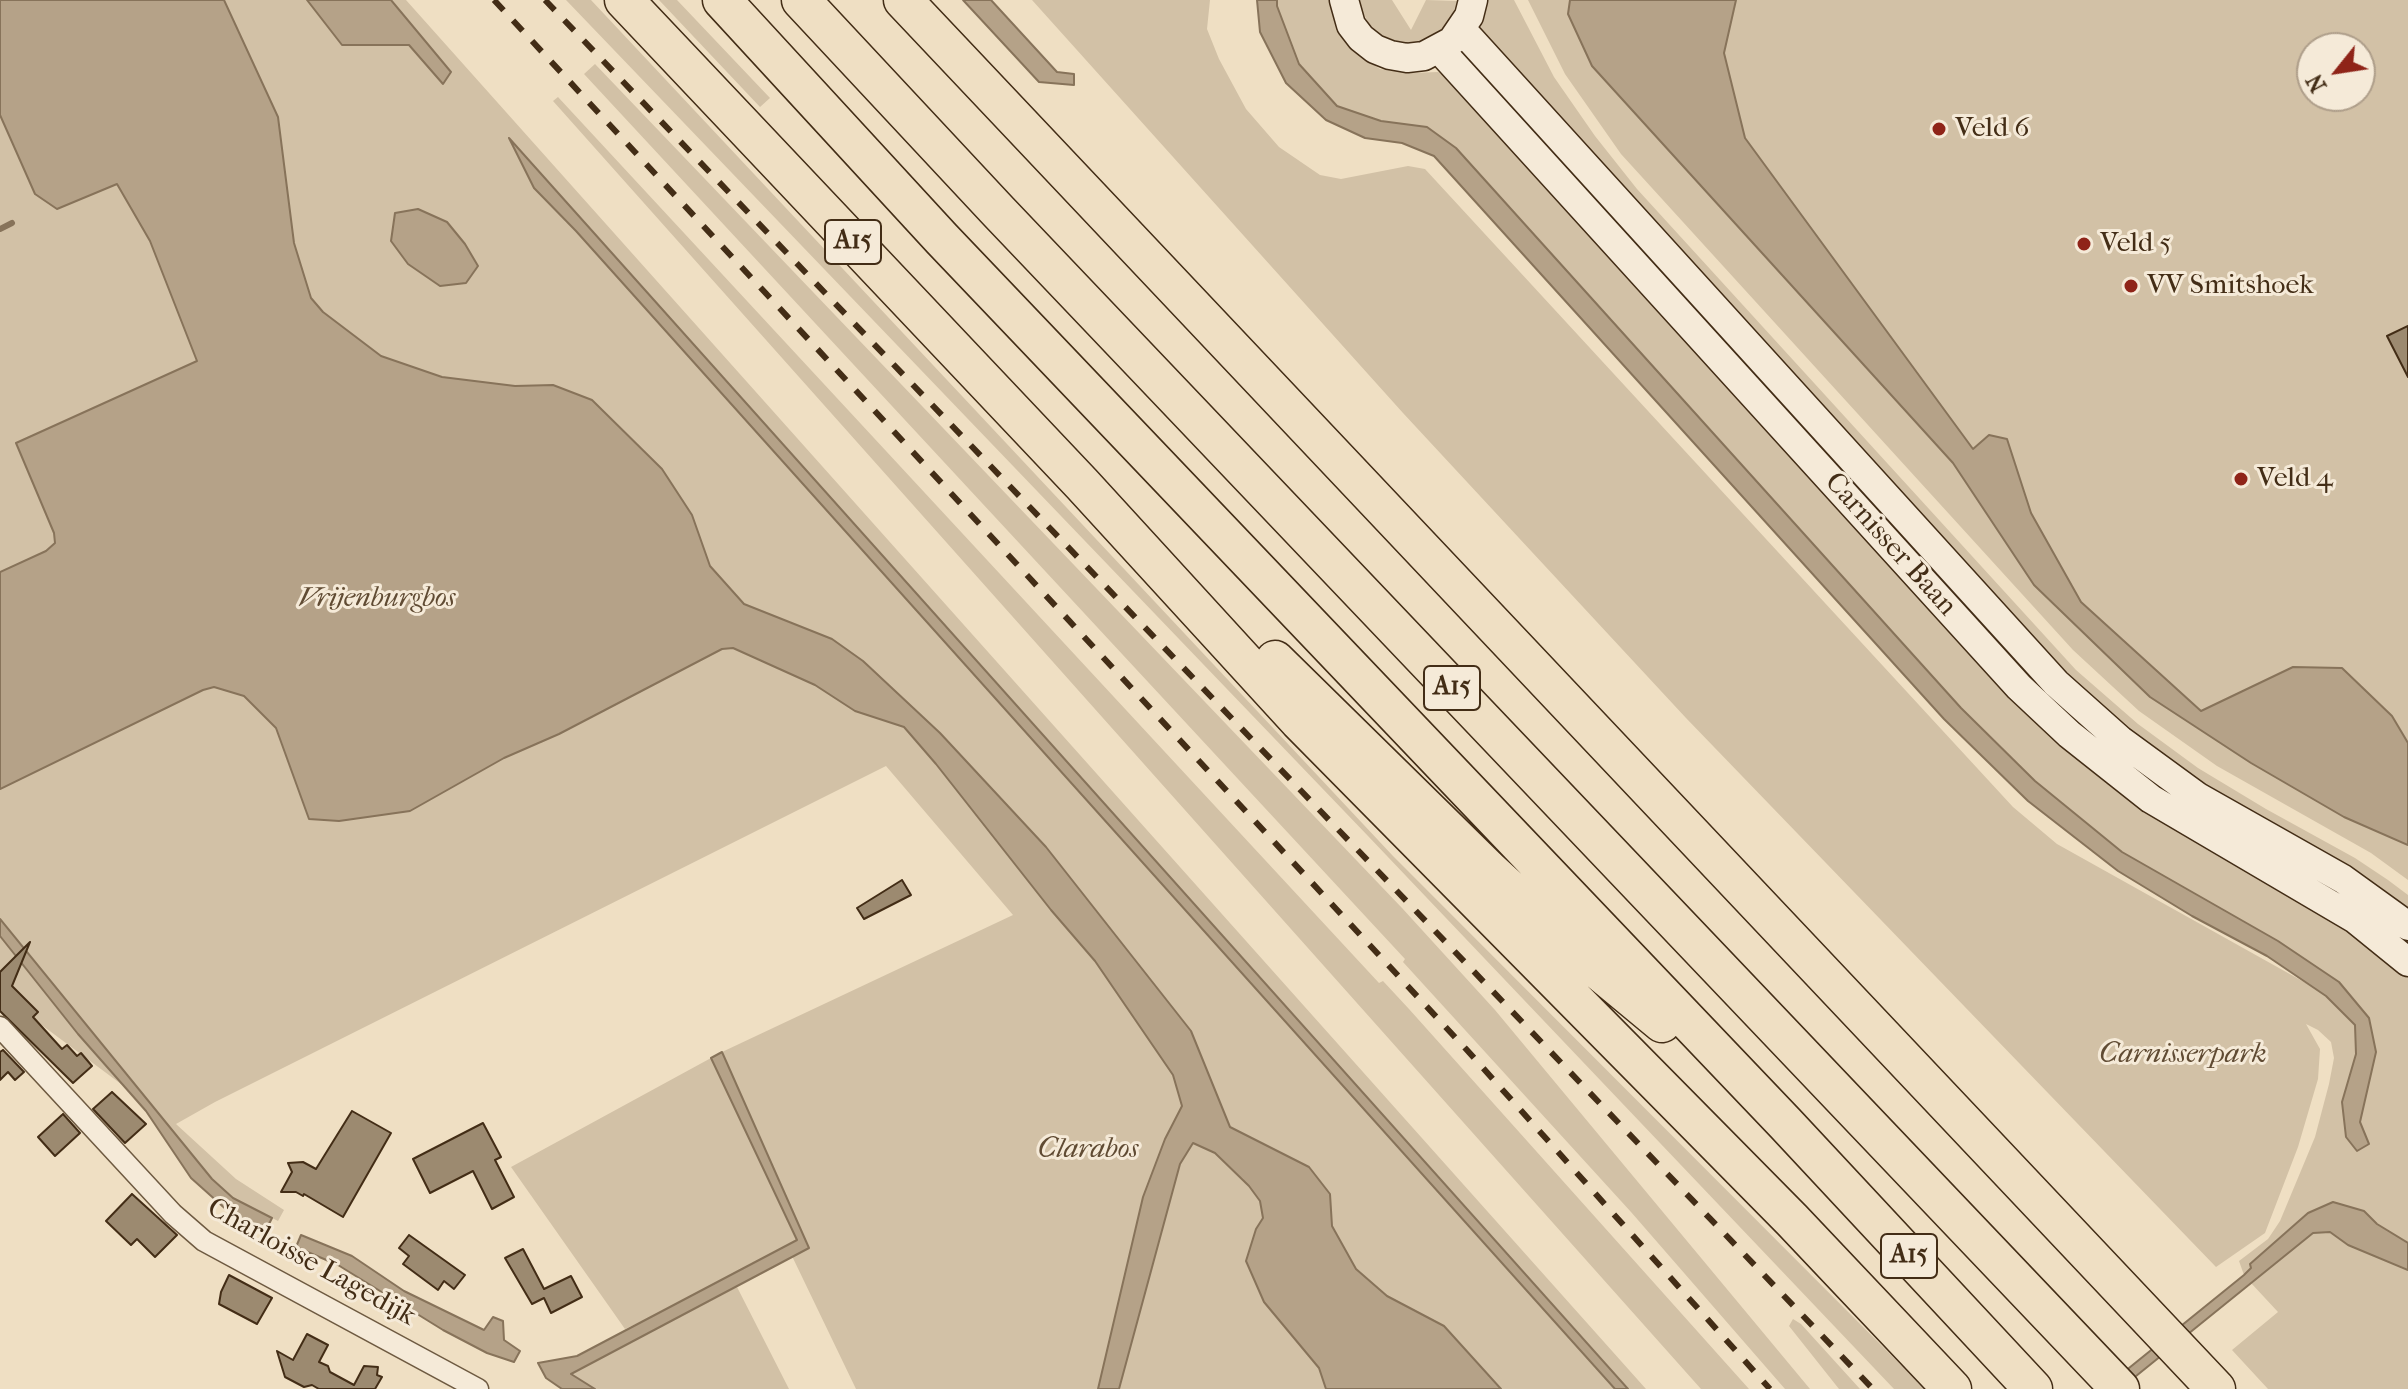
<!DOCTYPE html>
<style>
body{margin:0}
#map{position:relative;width:2408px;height:1389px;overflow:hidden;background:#efdfc3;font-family:"IM FELL French Canon",serif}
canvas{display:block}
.north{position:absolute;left:2296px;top:32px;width:80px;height:80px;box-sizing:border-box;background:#f5ead8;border:2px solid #ae9e8a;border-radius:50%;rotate:240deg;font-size:22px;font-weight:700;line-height:32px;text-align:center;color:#432d16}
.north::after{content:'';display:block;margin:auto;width:28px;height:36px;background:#8f2418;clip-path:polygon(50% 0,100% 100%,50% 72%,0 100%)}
</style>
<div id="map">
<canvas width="2408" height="1389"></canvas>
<div class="north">N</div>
</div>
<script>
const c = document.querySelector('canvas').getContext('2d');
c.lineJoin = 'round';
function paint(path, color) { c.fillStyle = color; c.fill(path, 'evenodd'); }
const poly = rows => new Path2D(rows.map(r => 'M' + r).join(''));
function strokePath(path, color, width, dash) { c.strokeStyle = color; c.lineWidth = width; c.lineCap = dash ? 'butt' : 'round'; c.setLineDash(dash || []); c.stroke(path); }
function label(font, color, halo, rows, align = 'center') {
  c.font = font + ' "IM FELL French Canon",serif'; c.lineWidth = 6; c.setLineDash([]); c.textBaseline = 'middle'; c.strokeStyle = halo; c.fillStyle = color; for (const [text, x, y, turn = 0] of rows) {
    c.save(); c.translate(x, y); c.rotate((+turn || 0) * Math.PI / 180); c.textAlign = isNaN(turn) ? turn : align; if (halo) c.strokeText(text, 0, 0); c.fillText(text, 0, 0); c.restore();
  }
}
paint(poly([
 [0,0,406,0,1646,1389,856,1389,791,1254,625,1329,511,1167,711,1058,717,1070,727,1065,722,1052,1013,915,886,766,215,1102,176,1124,236,1179,284,1210,278,1221,233,1198,212,1179,156,1110,0,994],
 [402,14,451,72,442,83,417,54],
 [511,141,512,142,1441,1180,576,231,534,188],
 [566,0,591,0,1393,856,1925,1389,1894,1389,1368,836],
 [659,0,677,0,770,98,760,107],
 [1032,0,1210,0,1207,29,1219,59,1246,109,1279,147,1320,175,1341,179,1408,166,1425,169,2013,807,2057,844,2313,987,2326,996,2355,1026,2356,1054,2342,1102,2346,1137,2360,1122,2365,1094,2369,1018,2278,941,2122,852,2035,781,1961,708,1427,127,1381,121,1337,106,1298,64,1276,6,1277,0,1330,0,1336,30,1353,51,1380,69,1412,73,1438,72,1461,85,2030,709,2358,934,2408,977,2408,1243,2377,1224,2364,1211,2308,1213,2244,1275,2239,1261,2268,1239,2280,1221,2315,1137,2329,1084,2334,1058,2331,1042,2318,1030,2306,1024,2320,1049,2318,1079,2298,1147,2265,1233,2216,1267,1686,718,1403,413],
 [1360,0,1392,0,1411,30,1426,0,1457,1,1452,17,1442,30,1428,39,1412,43,1396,41,1381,35,1369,24,1361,9],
 [1486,0,1514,0,1554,77,1595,136,1637,189,2076,670,2138,724,2198,768,2266,809,2355,858,2388,880,2408,895,2408,917,2245,818,2112,725,1480,33],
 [1528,0,1570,0,1568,14,1953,463,2034,585,2251,763,2343,816,2408,845,2408,880,2371,853,2217,766,2139,711,2073,650,1621,154,1565,74],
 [1736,0,2408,0,2408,743,2392,716,2293,667,2201,711,2081,602,2031,513,2007,439,1973,449,1745,138,1724,53],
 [2312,48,2360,48,2360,96,2312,96],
 [595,64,1402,908,1495,1010,1810,1389,1785,1389,1631,1212,1403,962,1405,959,584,74],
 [558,97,1379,983,1383,981,1409,1009,1749,1389,1701,1389,553,101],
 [2330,1232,2348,1245,2408,1270,2408,1389,2268,1389,2232,1350,2278,1312,2251,1283,2313,1233],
 [737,1287,789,1389,595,1389,570,1374],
 [1793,1319,1801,1324,1860,1389,1839,1389,1789,1326]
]), '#d2c1a6');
const water = poly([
 [0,0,224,0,278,117,294,243,311,298,323,312,381,356,442,377,515,386,553,385,592,400,662,469,692,515,710,566,744,604,832,639,863,661,940,733,1046,847,1191,1031,1230,1127,1309,1167,1330,1194,1332,1226,1356,1269,1387,1296,1444,1326,1501,1389,1326,1389,1319,1368,1264,1302,1246,1261,1256,1229,1263,1218,1260,1201,1249,1186,1215,1153,1193,1143,1180,1164,1119,1389,1098,1389,1143,1197,1165,1139,1182,1106,1173,1075,1095,961,1051,910,936,764,904,727,855,711,815,685,733,648,722,649,559,734,504,758,410,811,339,821,309,819,276,728,244,696,214,687,203,690,0,789,0,572,46,551,55,543,54,533,16,443,197,361,150,241,117,184,57,209,35,194,0,115,0,0],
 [307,0,391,0,451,72,443,84,409,45,342,45,307,0],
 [963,0,991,0,1057,72,1074,74,1074,85,1039,82,963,0],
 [1257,0,1277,0,1277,6,1299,64,1337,106,1381,121,1427,127,1456,148,1961,708,2035,781,2122,852,2278,941,2339,982,2369,1018,2376,1052,2360,1122,2369,1144,2357,1151,2346,1137,2342,1102,2356,1054,2355,1025,2326,996,2267,956,2192,916,2118,871,2028,801,1944,719,1434,156,1402,143,1365,138,1326,120,1286,83,1260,32,1257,0],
 [1570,0,1736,0,1724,53,1745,138,1973,449,1989,435,2007,439,2031,513,2081,602,2201,711,2293,667,2342,668,2392,716,2408,743,2408,845,2344,817,2251,763,2150,697,2034,585,1953,463,1592,66,1568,14,1570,0],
 [509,138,1628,1389,1615,1389,576,231,534,188,509,138],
 [418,209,447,222,465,244,478,266,466,283,440,286,408,264,391,241,395,213,418,209],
 [0,919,212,1179,233,1198,272,1218,265,1232,229,1212,191,1178,146,1111,78,1034,0,936,0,919],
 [722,1052,809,1248,571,1374,595,1389,562,1389,546,1378,538,1363,577,1356,797,1240,711,1058,722,1052],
 [2333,1202,2364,1211,2377,1224,2408,1243,2408,1270,2348,1245,2330,1232,2313,1233,2120,1389,2103,1389,2244,1275,2251,1268,2250,1264,2308,1213,2333,1202],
 [301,1235,352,1256,404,1291,484,1330,493,1317,503,1321,504,1340,520,1351,514,1362,487,1353,443,1330,338,1265,296,1247,301,1235]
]);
paint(water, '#b5a288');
strokePath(water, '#87735a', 2);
strokePath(poly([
 [0,229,12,223]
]), '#87735a', 6);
const building = poly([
 [2408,326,2408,377,2387,336,2408,326],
 [902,880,911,895,864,919,857,908,902,880],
 [30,942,12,986,38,1012,33,1017,62,1049,67,1045,77,1056,81,1053,92,1066,73,1083,0,1011,0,972,30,942],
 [3,1050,24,1072,15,1080,8,1072,0,1080,0,1052,3,1050],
 [112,1092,146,1124,125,1143,93,1109,112,1092],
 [352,1111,391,1133,343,1217,304,1194,303,1196,296,1192,281,1192,292,1172,288,1163,303,1162,316,1169,352,1111],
 [63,1114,80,1133,55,1156,38,1137,63,1114],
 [483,1123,501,1157,495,1160,514,1197,492,1209,473,1171,430,1193,413,1159,483,1123],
 [132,1194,177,1235,155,1257,137,1239,131,1245,106,1221,132,1194],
 [409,1235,465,1275,454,1289,444,1281,438,1290,403,1264,409,1256,399,1248,409,1235],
 [523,1249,544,1289,571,1276,582,1297,551,1313,544,1298,532,1304,505,1258,523,1249],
 [229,1275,272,1298,257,1324,219,1304,221,1292,229,1275],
 [307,1334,328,1345,319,1362,328,1366,330,1372,354,1385,364,1366,378,1367,377,1375,382,1377,375,1389,319,1389,312,1385,304,1387,285,1377,277,1351,293,1360,307,1334]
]);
paint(building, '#9c8a70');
strokePath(building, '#432d16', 2);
const minor = poly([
 [0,1027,173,1214,204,1241,478,1389]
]);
const secondary = poly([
 [1344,0,1351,25,1361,38,1375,49,1390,55,1407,58,1424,56,1452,41,1469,16,1473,0],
 [1462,30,2056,683,2120,740,2198,797,2343,879,2408,926],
 [1440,50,2019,687,2069,734,2151,799,2355,919,2408,962]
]);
const motorway = poly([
 [624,0,1082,484,1299,721,1792,1220,1952,1389],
 [722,0,942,239,1785,1123,2033,1389],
 [801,0,998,211,2120,1389],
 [903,0,2216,1389],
 [1275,660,1490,871,1598,970,1662,1023]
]);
strokePath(minor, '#6e5a41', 23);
strokePath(secondary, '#432d16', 31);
strokePath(motorway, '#432d16', 41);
strokePath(minor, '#f5ead8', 20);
strokePath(secondary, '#f5ead8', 28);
strokePath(motorway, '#efdfc3', 38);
strokePath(poly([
 [494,0,1466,1049,1770,1389],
 [545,0,1873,1389]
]), '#432d16', 6, [14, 14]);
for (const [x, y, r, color] of [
 [1939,129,8,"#8f2418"],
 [2084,244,8,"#8f2418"],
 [2131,286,8,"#8f2418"],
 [2241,479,8,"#8f2418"]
]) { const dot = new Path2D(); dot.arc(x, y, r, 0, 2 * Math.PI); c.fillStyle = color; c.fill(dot); strokePath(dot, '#f5ead8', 3); }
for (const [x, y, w] of [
 [853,242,56],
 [1452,688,56],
 [1909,1256,56]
]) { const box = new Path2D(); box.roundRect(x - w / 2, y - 22, w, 44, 6); c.fillStyle = '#f5ead8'; c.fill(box); strokePath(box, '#432d16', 2); }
label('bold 26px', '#432d16', null, [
 ["A15",853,242],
 ["A15",1452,688],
 ["A15",1909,1256]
]);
label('28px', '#432d16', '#f5ead8', [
 ["Veld 6",1955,129],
 ["Veld 5",2100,244],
 ["VV Smitshoek",2147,286],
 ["Veld 4",2257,479]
], 'left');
label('28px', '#432d16', '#f5ead8', [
 ["Carnisser Baan",1890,545,48],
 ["Charloisse Lagedijk",311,1263,29]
]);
label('italic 28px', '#604b33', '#f5ead8', [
 ["Vrijenburgbos",377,599],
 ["Carnisserpark",2183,1055],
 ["Clarabos",1088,1150]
]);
</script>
